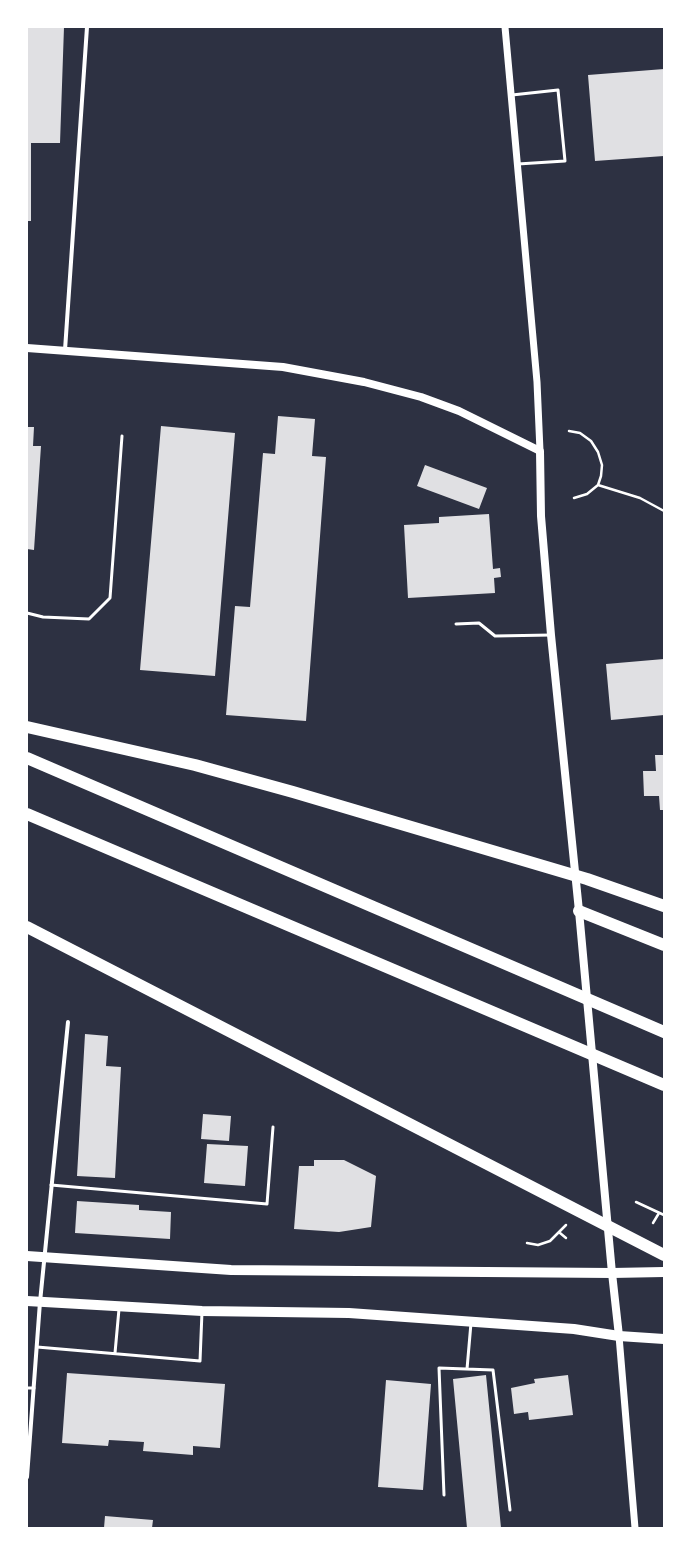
<!DOCTYPE html>
<style>
body{margin:0}
#map{position:relative;width:691px;height:1555px;overflow:hidden;background:#2d3142;font-family:Cabin,sans-serif}
canvas{display:block}
.frame{position:absolute;inset:0;border:28px solid #fff;pointer-events:none}
</style>
<div id="map">
<canvas width="691" height="1555"></canvas>
<div class="frame"></div>
</div>
<script>
const c = document.querySelector('canvas').getContext('2d');
c.lineJoin = 'round';
function paint(path, color) { c.fillStyle = color; c.fill(path, 'evenodd'); }
const poly = rows => new Path2D(rows.map(r => 'M' + r).join(''));
function strokePath(path, color, width, dash) { c.strokeStyle = color; c.lineWidth = width; c.lineCap = dash ? 'butt' : 'round'; c.setLineDash(dash || []); c.stroke(path); }
paint(poly([
 [27,27,64,27,60,143,31,143,31,221,27,221],
 [664,69,664,156,595,161,588,75],
 [278,416,315,419,312,456,326,457,306,721,226,715,235,606,250,607,263,453,275,454],
 [161,426,235,433,215,676,140,670],
 [27,427,34,427,33,446,41,446,34,550,27,549],
 [425,465,487,488,479,509,417,486],
 [489,514,493,569,500,568,501,577,494,578,495,593,408,598,404,525,439,523,439,517],
 [664,659,664,715,611,720,606,664],
 [655,755,664,755,664,810,660,810,659,796,644,796,643,771,656,771],
 [85,1034,108,1036,106,1066,121,1067,115,1178,77,1176],
 [203,1114,231,1116,229,1141,201,1139],
 [207,1144,248,1146,245,1186,204,1183],
 [314,1160,344,1160,376,1176,371,1227,339,1232,294,1229,299,1166,314,1166],
 [77,1201,139,1205,139,1210,171,1212,170,1239,75,1233],
 [67,1373,225,1384,220,1448,193,1446,193,1455,143,1451,144,1442,109,1440,108,1446,62,1443],
 [486,1375,501,1528,467,1528,453,1379],
 [568,1375,573,1415,529,1420,528,1412,514,1414,511,1388,535,1383,534,1379],
 [386,1380,431,1384,423,1490,378,1487],
 [105,1516,153,1520,152,1528,104,1528]
]), '#e0e0e3');
strokePath(poly([
 [569,431,580,433,591,441,598,452,602,465,601,476,598,485,587,494,574,498],
 [598,485,640,498,664,511],
 [636,1202,664,1215],
 [653,1223,659,1213],
 [560,1233,566,1238],
 [527,1243,538,1245,550,1241,566,1225]
]), '#fff', 2.5);
strokePath(poly([
 [512,95,558,90,565,161,518,164],
 [27,613,43,617,89,619,110,598,122,436],
 [456,624,479,623,495,636,551,635],
 [51,1185,267,1204,273,1127],
 [37,1347,200,1361,202,1312],
 [115,1353,119,1309],
 [467,1369,471,1323],
 [27,1388,34,1388],
 [444,1495,439,1368,493,1370,510,1510]
]), '#fff', 3);
strokePath(poly([
 [65,350,87,27],
 [27,1477,40,1302,68,1022]
]), '#fff', 4);
strokePath(poly([
 [505,27,537,382,540,451],
 [619,1336,635,1528]
]), '#fff', 7);
strokePath(poly([
 [27,348,283,367,364,382,421,397,459,411,540,451,541,516,551,635,579,911,612,1273,619,1336]
]), '#fff', 8);
strokePath(poly([
 [27,1256,231,1270,612,1273,664,1272],
 [27,1301,202,1311,349,1313,574,1329,619,1336,664,1339]
]), '#fff', 10);
strokePath(poly([
 [27,727,195,765,293,792,587,879,664,906],
 [27,758,664,1032],
 [27,814,664,1085],
 [579,911,664,945],
 [27,927,664,1255]
]), '#fff', 12);
</script>
